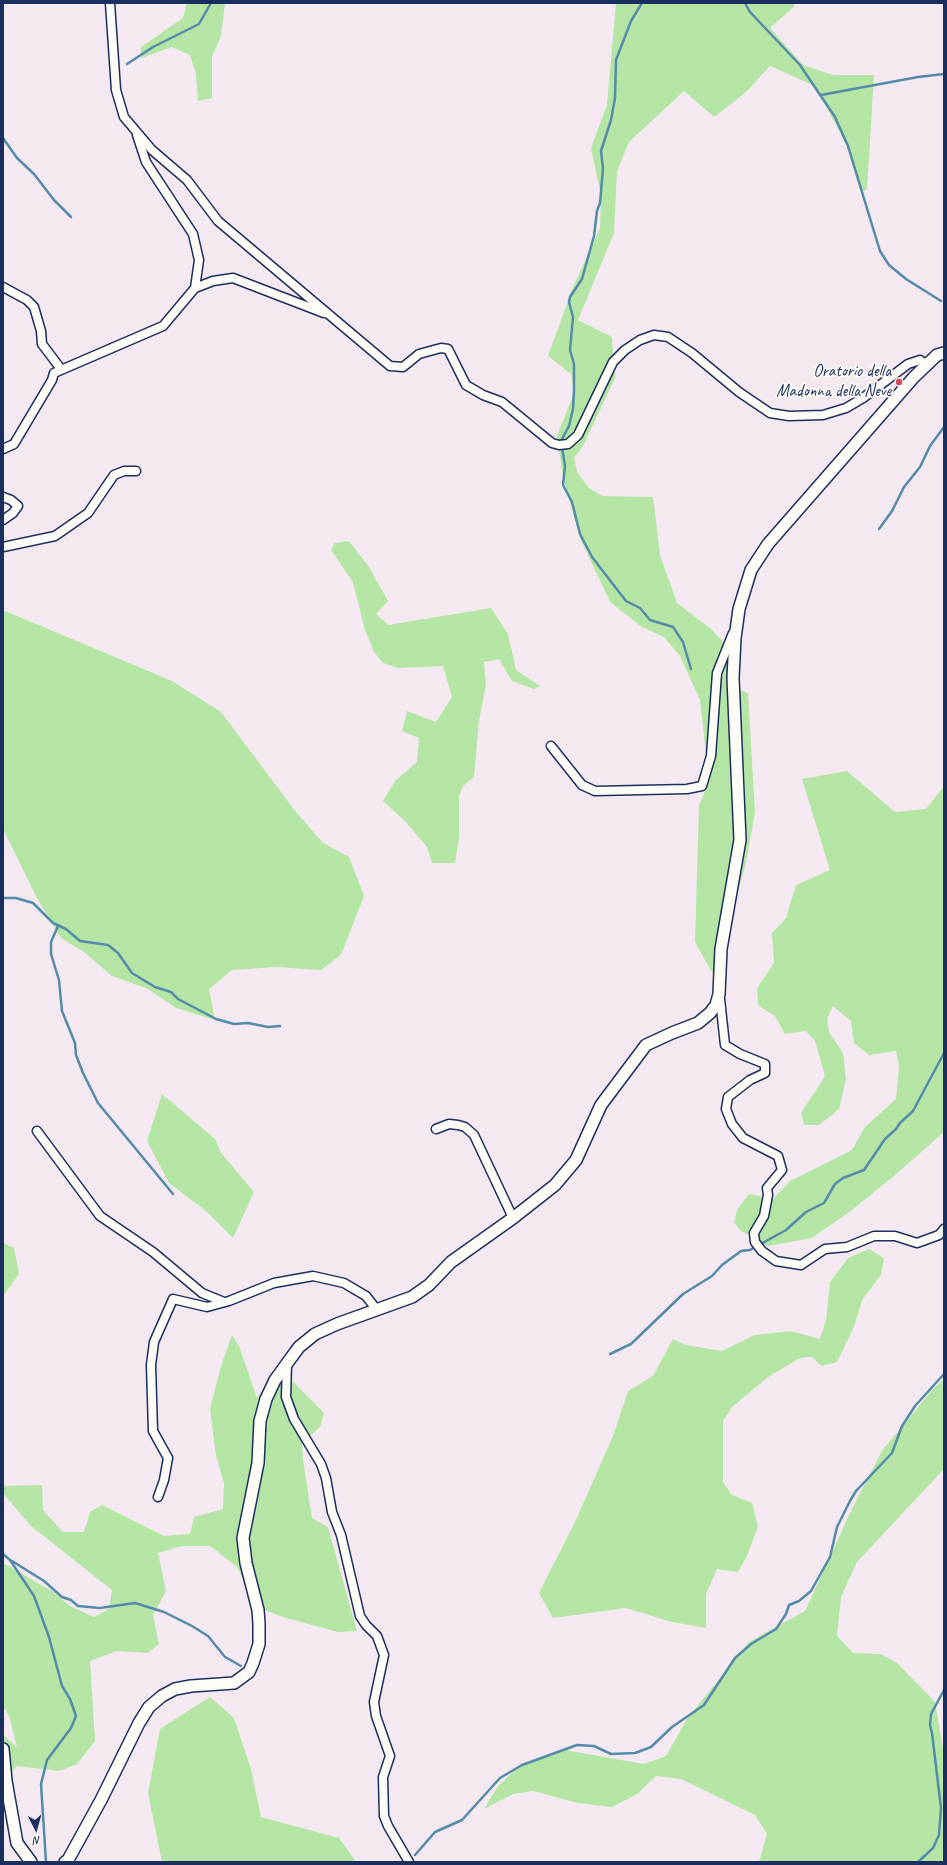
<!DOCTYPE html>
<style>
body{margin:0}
#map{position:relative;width:947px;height:1865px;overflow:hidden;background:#f5e9f1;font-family:Caveat,sans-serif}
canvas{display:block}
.frame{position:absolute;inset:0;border:4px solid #1b2f5e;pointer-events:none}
.north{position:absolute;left:16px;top:1809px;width:40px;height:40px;-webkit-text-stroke:3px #fdfcf7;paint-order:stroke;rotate:174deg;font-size:11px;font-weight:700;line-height:16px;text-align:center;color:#1b2f5e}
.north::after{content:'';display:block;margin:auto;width:14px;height:18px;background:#1b2f5e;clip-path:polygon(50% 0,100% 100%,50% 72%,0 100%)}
</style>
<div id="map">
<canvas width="947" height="1865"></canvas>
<div class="frame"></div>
<div class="north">N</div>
</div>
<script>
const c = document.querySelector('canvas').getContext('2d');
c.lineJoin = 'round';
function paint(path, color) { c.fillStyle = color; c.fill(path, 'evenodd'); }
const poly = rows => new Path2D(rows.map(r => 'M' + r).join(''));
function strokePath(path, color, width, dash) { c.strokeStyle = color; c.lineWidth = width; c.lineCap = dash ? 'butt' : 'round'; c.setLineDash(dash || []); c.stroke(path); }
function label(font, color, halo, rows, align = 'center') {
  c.font = font + ' Caveat,sans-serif'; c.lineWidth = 3.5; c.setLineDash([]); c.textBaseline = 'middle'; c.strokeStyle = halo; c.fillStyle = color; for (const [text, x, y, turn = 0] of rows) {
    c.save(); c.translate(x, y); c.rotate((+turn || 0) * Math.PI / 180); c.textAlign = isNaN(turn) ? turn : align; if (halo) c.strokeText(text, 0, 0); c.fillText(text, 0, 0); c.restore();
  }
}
paint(poly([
 [187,3,225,3,221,36,212,57,212,98,198,101,196,74,190,55,172,47,141,58,141,47,183,18],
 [616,3,794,3,795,6,770,28,803,65,833,75,874,75,867,189,861,192,846,144,815,86,770,66,745,93,714,117,684,91,629,142,617,171,614,233,578,320,612,337,615,378,583,446,574,458,577,472,589,488,602,496,653,497,660,555,677,603,711,629,730,649,730,686,748,693,755,812,746,863,714,976,695,942,699,805,709,782,700,700,680,656,664,637,642,627,610,602,580,538,563,477,557,436,574,393,571,374,548,356,573,287,600,228,601,196,591,148,607,105],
 [349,541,369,567,388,601,376,614,388,625,491,608,508,634,516,670,540,686,534,689,512,681,499,659,484,662,486,685,479,720,474,777,463,786,459,796,459,838,455,863,432,863,427,847,406,822,383,801,395,781,417,762,419,738,402,731,407,711,436,722,452,697,443,666,399,668,383,663,374,652,365,630,353,582,331,550,335,543],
 [3,610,172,681,221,712,296,812,323,843,349,857,364,896,341,955,321,970,276,967,232,970,209,989,215,1020,176,1008,148,989,112,976,84,952,61,938,37,898,3,829],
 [847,771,895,812,926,809,944,786,944,1132,895,1175,852,1210,812,1238,768,1246,740,1230,734,1222,737,1210,749,1194,773,1199,790,1181,852,1150,865,1127,896,1099,899,1067,896,1051,869,1055,854,1043,851,1021,833,1006,827,1019,829,1032,843,1053,846,1079,839,1109,819,1125,804,1125,801,1113,825,1076,815,1041,806,1031,785,1034,775,1016,758,1005,757,988,774,963,772,933,786,918,796,885,830,870,802,779],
 [162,1094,215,1139,221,1153,254,1192,233,1238,206,1211,169,1183,147,1141],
 [3,1243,14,1248,19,1274,3,1296],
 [869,1249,884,1258,881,1275,862,1300,854,1327,837,1362,821,1366,812,1357,800,1358,768,1377,732,1407,723,1421,723,1482,732,1495,752,1503,758,1526,747,1556,738,1572,717,1569,706,1594,706,1628,672,1622,626,1608,553,1618,539,1593,576,1520,613,1436,628,1391,653,1376,673,1339,686,1345,722,1351,755,1335,791,1331,820,1339,826,1320,830,1282,848,1258],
 [232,1335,239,1346,257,1398,281,1369,324,1413,320,1427,302,1443,303,1460,312,1518,328,1527,357,1631,338,1632,286,1618,256,1607,237,1567,210,1546,182,1546,158,1553,166,1591,153,1615,159,1644,148,1653,117,1651,90,1661,95,1741,77,1764,59,1771,17,1766,3,1782,3,1735,17,1747,9,1716,3,1706,3,1563,52,1591,70,1606,94,1617,109,1609,112,1590,31,1526,3,1493,3,1486,42,1485,43,1510,63,1532,84,1532,90,1512,102,1505,164,1536,190,1534,194,1517,223,1509,224,1483,216,1456,210,1409,222,1363],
 [944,1379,944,1469,857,1562,841,1597,837,1636,853,1653,881,1654,897,1663,935,1702,944,1755,944,1862,759,1862,767,1834,755,1815,681,1779,656,1776,637,1794,612,1807,578,1803,533,1791,513,1794,484,1809,498,1786,521,1765,565,1750,644,1764,666,1756,687,1719,749,1642,805,1611,852,1509,882,1451,933,1389],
 [210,1697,234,1718,251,1769,261,1817,339,1838,356,1862,162,1862,148,1793,160,1729]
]), '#b5e5a5');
strokePath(poly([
 [642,3,631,21,616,60,615,98,611,120,601,151,603,168,600,203,597,211,594,236,582,279,570,297,569,302,573,317,570,350,574,364,574,390,573,409,569,426,561,441,565,466,563,485,572,502,580,534,592,557,626,601,640,608,650,620,673,627,683,642,691,669],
 [745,3,750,12,800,65,835,117,848,146,880,251,889,265,906,279,941,301],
 [127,64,153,47,199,24,211,3],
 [821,95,918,77,944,74],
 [3,138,17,158,34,174,54,200,71,217],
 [879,529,892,511,904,487,920,467,930,446,944,427],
 [3,898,16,898,33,903,53,923,66,929,80,941,108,945,118,953,132,973,155,987,171,992,178,999,216,1019,234,1024,248,1023,268,1027,280,1026],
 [58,926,51,942,51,954,59,980,62,1011,75,1043,76,1055,83,1073,98,1103,173,1194],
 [610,1354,631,1344,683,1294,712,1276,722,1265,737,1254,741,1251,750,1250,786,1230,806,1212,824,1203,835,1184,843,1178,864,1170,885,1139,896,1129,900,1123,913,1111,944,1053],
 [3,1554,10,1560,34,1596,49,1637,62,1686,70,1699,76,1716,71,1728,47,1760,41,1784,46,1862],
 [12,1561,44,1581,62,1597,71,1600,78,1606,100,1608,135,1603,164,1612,192,1626,208,1636,225,1657,241,1666],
 [415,1855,435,1832,462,1820,500,1778,522,1765,577,1745,594,1746,611,1754,635,1753,651,1747,672,1727,704,1705,735,1658,751,1644,776,1629,786,1614,789,1605,799,1601,811,1591,830,1557,837,1527,850,1501,856,1491,892,1453,902,1426,915,1406,944,1374],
 [918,1862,933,1848,939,1835,941,1808,932,1733,930,1725,931,1714,944,1690]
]), '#548ba8', 2.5);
const street = poly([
 [110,3,116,90,124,117,152,150,187,180,218,221,390,366,403,367,419,354,441,348,448,349,466,385,483,395,502,402,552,443,559,445,568,444,578,435,613,362,625,350,640,340,654,335,668,337,692,353,739,392,770,413,789,416,823,415,846,408,863,398,908,364,920,360,926,364],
 [137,135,146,162,193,234,199,260,195,288],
 [3,287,27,300,34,307,41,331,42,344,61,369],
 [3,449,14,444,52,380,54,373,163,326,195,288,213,281,233,278,324,313],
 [3,497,11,500,18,506,13,513,3,520],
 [3,547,55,536,88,513,114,475,124,471,136,471],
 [551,746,582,785,595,791,687,789,702,786,711,756,717,673,733,633],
 [720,999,725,1045,740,1054,765,1064,765,1073,750,1080,728,1097,726,1109,732,1124,743,1138,778,1156,782,1170,767,1188,768,1195,764,1216,754,1233,755,1242,762,1251,776,1261,801,1265,825,1249,847,1247,874,1236,895,1236,917,1243,939,1235,944,1229],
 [436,1129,449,1124,458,1125,465,1127,474,1135,513,1218],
 [37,1131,100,1216,153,1252,202,1293,224,1302],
 [287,1363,286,1397,294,1419,321,1464,326,1478,332,1512,341,1535,360,1616,366,1625,377,1636,384,1655,374,1702,376,1716,390,1756,383,1777,384,1816,388,1826,409,1862],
 [158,1497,164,1480,168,1458,153,1431,151,1365,154,1342,173,1299,207,1307,229,1301,274,1283,313,1276,344,1283,366,1296,377,1310]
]);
const secondary = poly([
 [3,1749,6,1781,17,1843,31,1862],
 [65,1862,68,1860,101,1800,139,1723,149,1707,162,1696,175,1689,191,1686,234,1683,249,1672,253,1663,259,1644,259,1624,258,1610,246,1563,243,1538,258,1463,260,1421,266,1399,275,1380,288,1362,299,1347,315,1334,337,1324,412,1297,429,1285,451,1262,513,1218,555,1185,576,1160,601,1105,646,1045,672,1033,698,1023,710,1013,716,1005,719,994,721,949,740,840,733,678,735,638,739,609,751,570,768,544,914,377,937,355,944,353]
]);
strokePath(street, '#1b2f5e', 11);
strokePath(secondary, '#1b2f5e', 14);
strokePath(street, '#fdfcf7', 8);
strokePath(secondary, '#fdfcf7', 11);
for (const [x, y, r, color] of [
 [899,382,4,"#d1495b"]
]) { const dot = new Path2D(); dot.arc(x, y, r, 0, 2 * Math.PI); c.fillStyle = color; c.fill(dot); strokePath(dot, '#fdfcf7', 1.5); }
label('17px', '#1b2f5e', '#fdfcf7', [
 ["Oratorio della",891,372],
 ["Madonna della Neve",891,392]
], 'right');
</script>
